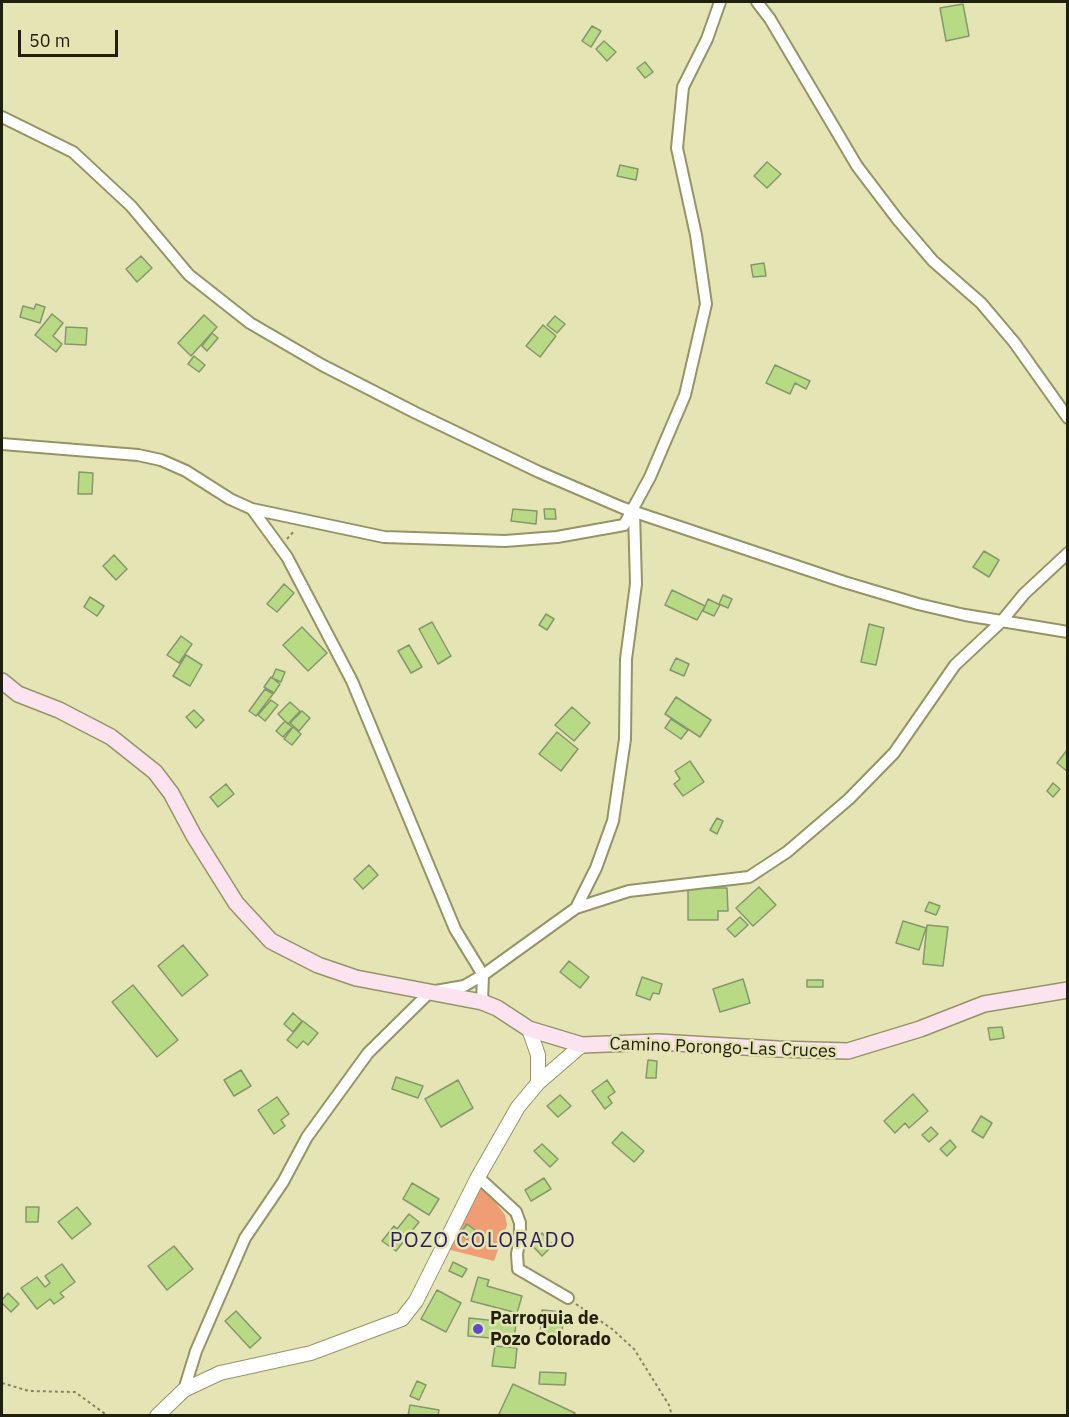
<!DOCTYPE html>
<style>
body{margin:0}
#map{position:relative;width:1069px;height:1417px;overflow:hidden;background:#e5e4b4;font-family:"IBM Plex Sans",sans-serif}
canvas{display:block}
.frame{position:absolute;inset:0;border:3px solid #201f0d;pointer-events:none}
.scale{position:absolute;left:18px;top:30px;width:100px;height:27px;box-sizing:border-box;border:3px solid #201f0d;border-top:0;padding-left:8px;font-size:18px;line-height:21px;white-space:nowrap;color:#201f0d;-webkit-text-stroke:4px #e5e4b4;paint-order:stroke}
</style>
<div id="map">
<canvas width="1069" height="1417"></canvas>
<div class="frame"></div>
<div class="scale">50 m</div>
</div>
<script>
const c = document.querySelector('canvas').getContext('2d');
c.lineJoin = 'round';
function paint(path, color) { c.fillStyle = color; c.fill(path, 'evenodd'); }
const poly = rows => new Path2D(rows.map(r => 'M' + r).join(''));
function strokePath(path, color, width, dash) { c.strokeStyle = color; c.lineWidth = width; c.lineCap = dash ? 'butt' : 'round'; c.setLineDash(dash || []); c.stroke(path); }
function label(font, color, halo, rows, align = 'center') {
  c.font = font + ' "IBM Plex Sans",sans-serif'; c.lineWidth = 5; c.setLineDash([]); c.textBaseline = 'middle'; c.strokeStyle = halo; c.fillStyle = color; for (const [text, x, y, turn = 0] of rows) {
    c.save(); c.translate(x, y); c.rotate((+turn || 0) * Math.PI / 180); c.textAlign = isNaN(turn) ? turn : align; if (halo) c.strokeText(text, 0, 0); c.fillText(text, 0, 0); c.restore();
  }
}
paint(poly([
 [481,1188,492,1198,505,1215,507,1225,494,1261,447,1249,475,1192]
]), '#ef9d74');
const building = poly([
 [963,4,969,36,946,41,940,8,963,4],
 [592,26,601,31,591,47,582,41,592,26],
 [604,41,616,52,607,61,596,49,604,41],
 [645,62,653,72,645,78,637,68,645,62],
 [767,162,781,174,767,188,754,176,767,162],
 [620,165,638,169,636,180,617,176,620,165],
 [141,256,152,268,137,282,126,269,141,256],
 [764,263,766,276,753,277,751,265,764,263],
 [36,304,45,307,40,323,20,317,23,306,34,309,36,304],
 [52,314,63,323,53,336,62,344,56,352,35,335,52,314],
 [204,315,217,327,191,356,178,343,204,315],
 [555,316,565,324,557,333,547,325,555,316],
 [543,325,556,336,540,357,526,346,543,325],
 [66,327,87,328,86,345,65,344,66,327],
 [212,333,218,338,207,351,202,346,212,333],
 [194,356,205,365,199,372,188,364,194,356],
 [775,365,810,381,806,389,795,383,790,394,766,383,775,365],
 [79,472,93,473,92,494,78,494,79,472],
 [513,509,537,511,536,524,511,521,513,509],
 [544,509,555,509,556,519,545,519,544,509],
 [984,551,999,560,989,577,973,567,984,551],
 [114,555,127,569,116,580,103,566,114,555],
 [284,584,294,593,277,612,267,604,284,584],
 [672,590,705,606,697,620,665,605,672,590],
 [723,595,732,599,728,608,719,604,723,595],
 [90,597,104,606,97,616,84,607,90,597],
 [708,599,720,605,714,616,703,611,708,599],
 [546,614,554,619,547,630,539,625,546,614],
 [432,622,451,656,438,664,419,629,432,622],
 [869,624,884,628,876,665,861,662,869,624],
 [302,627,327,653,308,671,283,645,302,627],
 [181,636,192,644,179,663,167,655,181,636],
 [409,645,422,667,411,673,398,651,409,645],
 [186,655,202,665,190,686,173,676,186,655],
 [676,658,689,664,684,676,670,670,676,658],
 [276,669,285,672,281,682,272,678,276,669],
 [271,677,280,684,274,693,264,687,271,677],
 [265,689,273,694,256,716,249,711,265,689],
 [676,697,711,720,700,737,665,714,676,697],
 [271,700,278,705,265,721,258,715,271,700],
 [290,702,300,711,288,724,278,714,290,702],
 [572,707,590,723,574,741,555,725,572,707],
 [194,710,204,720,196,728,186,717,194,710],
 [302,711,310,718,299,731,290,723,302,711],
 [671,719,688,730,681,739,665,728,671,719],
 [285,721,292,727,283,737,276,731,285,721],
 [293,727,301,734,292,745,284,739,293,727],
 [557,732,578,749,561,771,539,754,557,732],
 [1067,750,1068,750,1068,772,1057,763,1067,750],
 [690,761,704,782,683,796,674,784,680,779,675,771,690,761],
 [1053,783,1060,789,1053,797,1047,791,1053,783],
 [226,784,234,794,218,807,210,797,226,784],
 [717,818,723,821,717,834,710,830,717,818],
 [369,865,378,875,363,889,354,879,369,865],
 [759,887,776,905,753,926,736,908,759,887],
 [688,888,727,888,728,911,718,911,718,920,688,920,688,888],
 [929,902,940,906,936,915,925,911,929,902],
 [740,917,748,925,735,937,727,929,740,917],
 [903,921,926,928,919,950,896,943,903,921],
 [927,925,948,927,943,966,923,964,927,925],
 [183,945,208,975,182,996,158,966,183,945],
 [569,961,589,977,580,988,560,972,569,961],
 [642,977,662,984,659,994,653,993,650,1000,636,995,642,977],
 [743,979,750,1003,720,1012,713,989,743,979],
 [807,980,823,980,823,987,807,987,807,980],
 [133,985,178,1040,157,1057,112,1002,133,985],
 [293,1013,302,1021,293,1032,284,1024,293,1013],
 [303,1021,318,1033,308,1045,303,1041,297,1048,287,1040,303,1021],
 [1002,1027,1004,1038,990,1040,988,1028,1002,1027],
 [648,1060,657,1061,656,1078,646,1078,648,1060],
 [241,1070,251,1086,234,1096,224,1080,241,1070],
 [396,1077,423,1086,418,1098,392,1089,396,1077],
 [458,1080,473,1108,441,1127,425,1099,458,1080],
 [607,1080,615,1092,608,1097,612,1103,605,1109,592,1091,607,1080],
 [913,1094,928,1111,909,1128,905,1123,895,1133,884,1121,913,1094],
 [560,1095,571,1106,558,1117,547,1106,560,1095],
 [277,1097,289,1114,281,1120,285,1126,274,1134,258,1110,277,1097],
 [981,1116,992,1123,983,1138,972,1131,981,1116],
 [931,1127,938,1134,929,1142,922,1135,931,1127],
 [622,1132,644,1151,634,1162,612,1143,622,1132],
 [950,1140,956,1147,947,1156,940,1149,950,1140],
 [542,1144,558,1159,550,1167,534,1151,542,1144],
 [544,1178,551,1189,531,1201,525,1190,544,1178],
 [412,1183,439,1199,429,1215,403,1199,412,1183],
 [26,1207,39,1207,38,1222,26,1222,26,1207],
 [77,1207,91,1224,72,1239,58,1222,77,1207],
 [409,1214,419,1222,396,1251,382,1241,394,1226,397,1229,409,1214],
 [467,1224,475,1230,467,1239,460,1234,467,1224],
 [542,1233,553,1245,542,1256,531,1244,542,1233],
 [174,1246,193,1269,167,1290,148,1266,174,1246],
 [453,1262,467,1269,462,1277,449,1271,453,1262],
 [62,1264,75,1282,60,1293,64,1297,54,1304,50,1299,37,1309,21,1288,37,1277,45,1287,50,1283,45,1276,62,1264],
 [478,1277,489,1280,487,1286,522,1296,517,1313,471,1301,478,1277],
 [437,1290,461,1303,446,1332,421,1319,437,1290],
 [8,1293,19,1304,11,1312,2,1303,2,1300,8,1293],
 [542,1310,563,1312,562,1336,540,1335,542,1310],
 [236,1311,261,1338,250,1348,225,1321,236,1311],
 [469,1318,516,1323,514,1340,468,1336,469,1318],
 [495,1346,517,1348,515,1368,492,1366,495,1346],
 [540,1372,566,1373,565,1385,539,1384,540,1372],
 [417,1381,426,1385,419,1400,410,1396,417,1381],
 [513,1384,575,1413,573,1416,498,1416,513,1384],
 [410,1405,439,1410,438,1416,408,1416,410,1405]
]);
paint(building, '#b8da85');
strokePath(building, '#86976e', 1.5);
const minor = poly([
 [757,2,770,19,857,166,898,220,933,261,981,303,1014,342,1068,418],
 [2,117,73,152,131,206,189,275,250,323,322,365,416,413,539,472,623,508,844,582,918,604,965,615,1068,632],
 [2,444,138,455,161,460,186,471,230,499,252,509,384,537,505,541,557,537,624,525,650,477,685,395,706,304,696,235,677,148,683,87,707,39,720,2],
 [576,908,596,868,613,821,625,739,626,659,636,584,634,511],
 [482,1002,483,975,576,908,629,891,749,877,787,852,849,799,894,753,955,665,1001,622,1024,594,1068,553],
 [478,1177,516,1212,520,1223,520,1237,517,1254,518,1269,568,1298],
 [184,1390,196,1351,245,1238,283,1182,307,1137,368,1053,430,992,464,986,483,975,455,929,352,681,287,557,252,509]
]);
const tertiary = poly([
 [529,1029,538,1055,538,1083],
 [157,1416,184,1390,220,1373,311,1353,402,1319,416,1301,478,1177,518,1107,538,1083,582,1045]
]);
const secondary = poly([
 [2,681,18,694,59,710,111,737,155,772,171,793,194,836,236,903,271,941,318,965,356,978,482,1002,497,1008,529,1029,582,1045,658,1042,778,1049,848,1051,920,1029,984,1004,1068,990]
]);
strokePath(minor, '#959467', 14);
strokePath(tertiary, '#959467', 16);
strokePath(secondary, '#959467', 18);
strokePath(poly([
 [287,539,295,530],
 [576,1304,612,1329,634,1349,669,1405,672,1416],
 [2,1383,29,1391,75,1392,108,1416]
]), '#858463', 2, [3, 3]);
strokePath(minor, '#fff', 10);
strokePath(tertiary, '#fff', 14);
strokePath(secondary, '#fbe3f0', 15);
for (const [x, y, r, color] of [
 [478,1329,6,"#614bc4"]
]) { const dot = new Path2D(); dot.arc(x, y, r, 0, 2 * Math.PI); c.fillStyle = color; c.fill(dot); strokePath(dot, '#e5e4b4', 2); }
label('18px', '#201f0d', '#e5e4b4', [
 ["Camino Porongo-Las Cruces",723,1048,2]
]);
label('bold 18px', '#201f0d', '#e5e4b4', [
 ["Parroquia de",490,1319],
 ["Pozo Colorado",490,1340]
], 'left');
c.letterSpacing = '1.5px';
label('21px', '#291e58', '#e5e4b4', [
 ["POZO COLORADO",483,1241]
]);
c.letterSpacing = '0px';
</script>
